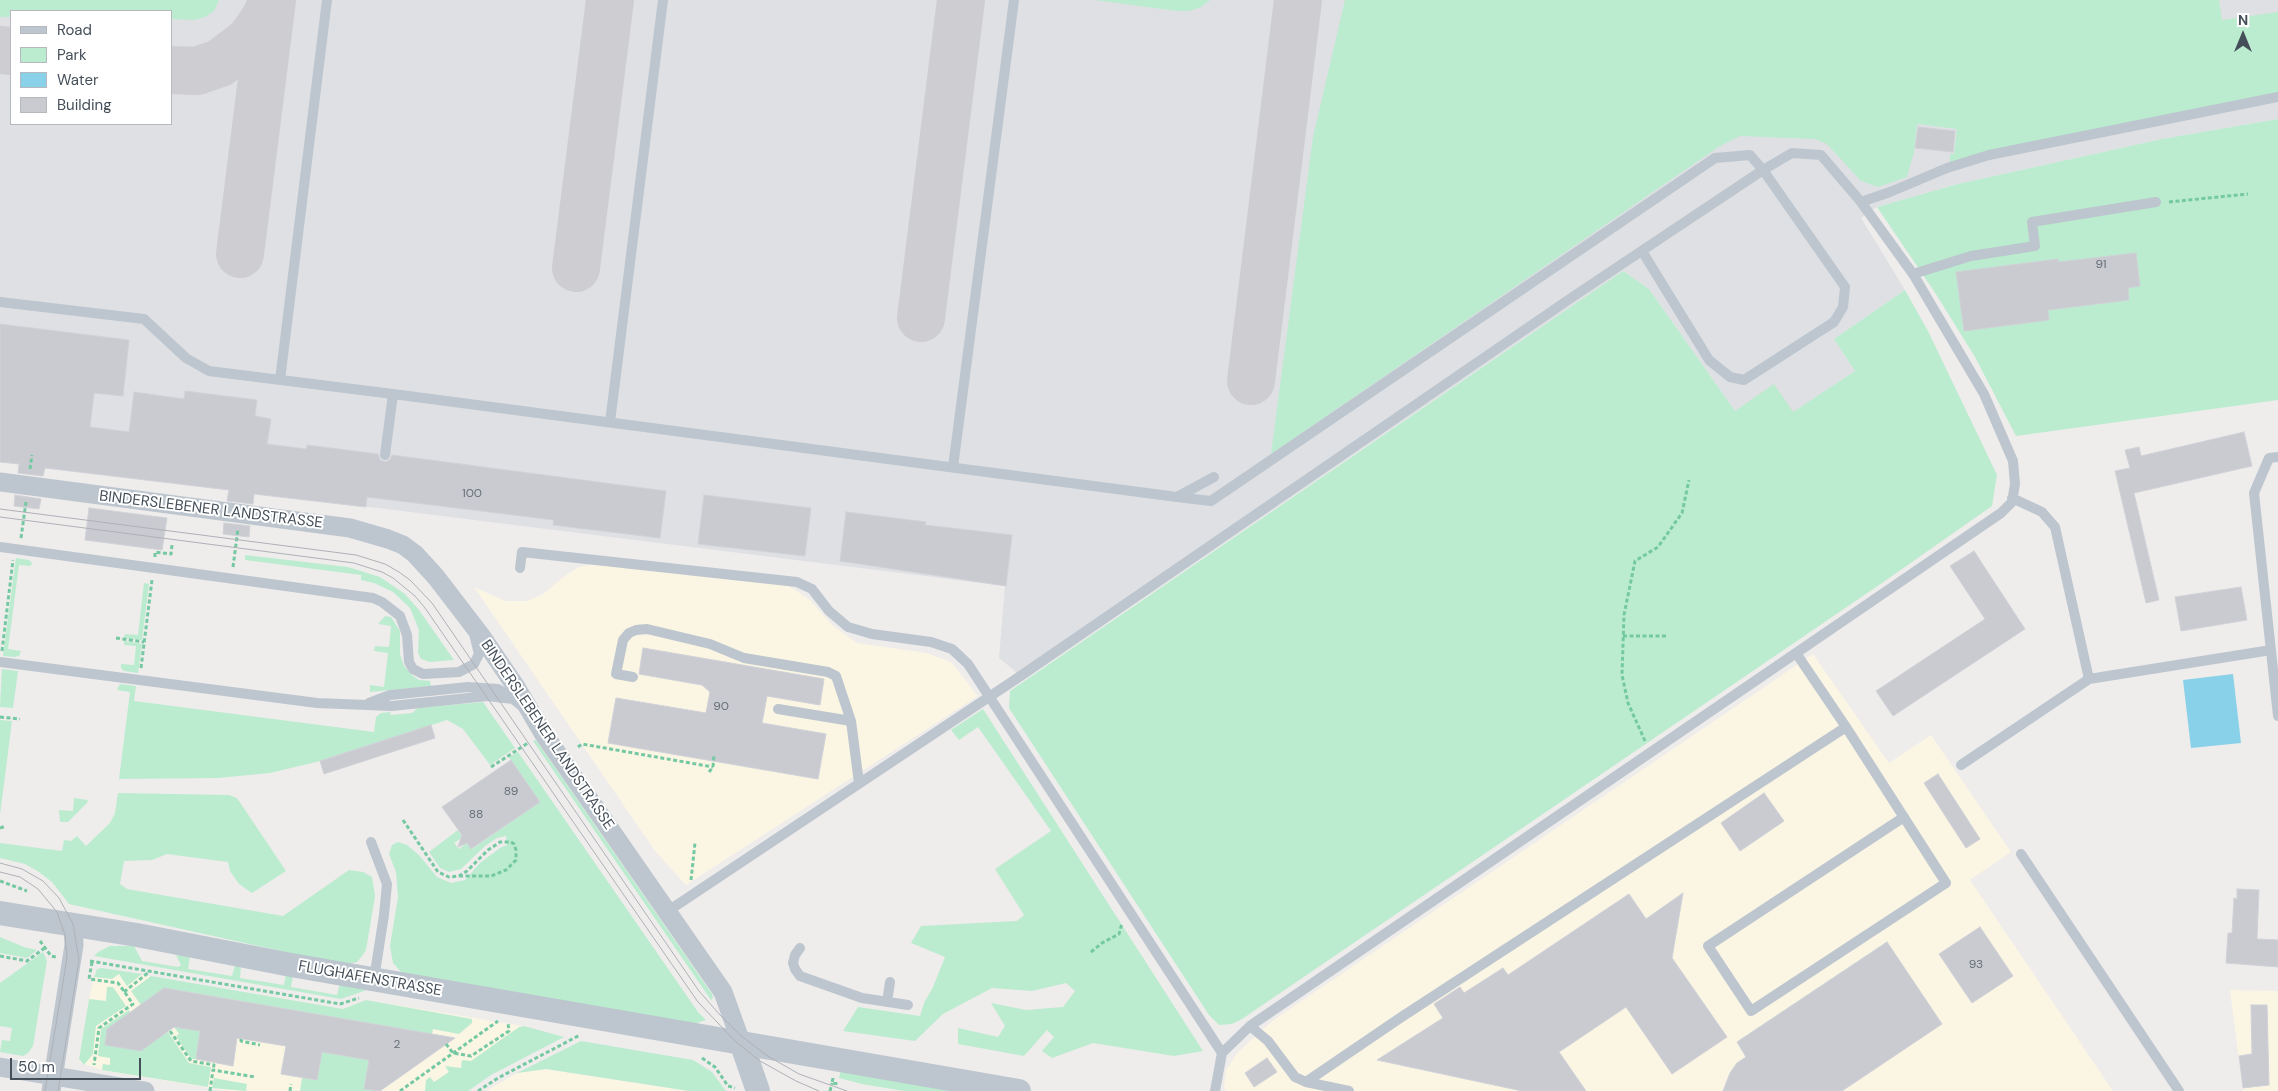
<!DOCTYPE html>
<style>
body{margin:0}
#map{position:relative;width:2278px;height:1091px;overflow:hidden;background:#efecec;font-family:"DM Sans",sans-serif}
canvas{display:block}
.legend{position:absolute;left:10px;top:10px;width:162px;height:115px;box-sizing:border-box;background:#fff;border:1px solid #b5b9bd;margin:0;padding:6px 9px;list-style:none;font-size:15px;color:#454f59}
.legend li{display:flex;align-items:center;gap:10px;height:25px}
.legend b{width:25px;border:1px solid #b5b9bd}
.north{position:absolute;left:2218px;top:10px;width:50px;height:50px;-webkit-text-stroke:4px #fff;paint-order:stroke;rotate:0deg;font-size:14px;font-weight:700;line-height:20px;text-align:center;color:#454f59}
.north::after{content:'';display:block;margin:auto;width:18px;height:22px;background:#454f59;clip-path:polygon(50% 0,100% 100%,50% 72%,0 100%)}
.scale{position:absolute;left:10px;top:1058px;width:131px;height:22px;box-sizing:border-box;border:2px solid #454f59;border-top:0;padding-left:6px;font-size:15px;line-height:18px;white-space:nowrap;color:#454f59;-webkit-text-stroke:4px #fff;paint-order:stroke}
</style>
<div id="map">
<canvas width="2278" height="1091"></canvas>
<ul class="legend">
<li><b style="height:6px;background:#bdc6ce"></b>Road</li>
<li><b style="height:14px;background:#bbeccf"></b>Park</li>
<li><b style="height:14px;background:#89d1e8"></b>Water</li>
<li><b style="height:14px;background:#c9cbd1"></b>Building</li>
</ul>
<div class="north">N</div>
<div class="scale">50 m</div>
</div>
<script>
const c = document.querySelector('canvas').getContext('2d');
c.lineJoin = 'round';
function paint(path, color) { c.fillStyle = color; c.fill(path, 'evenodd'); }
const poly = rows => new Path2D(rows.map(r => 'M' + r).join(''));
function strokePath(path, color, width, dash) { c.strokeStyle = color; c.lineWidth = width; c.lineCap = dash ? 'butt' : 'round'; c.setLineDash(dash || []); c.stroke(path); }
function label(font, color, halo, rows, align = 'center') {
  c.font = font + ' "DM Sans",sans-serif'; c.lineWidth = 4; c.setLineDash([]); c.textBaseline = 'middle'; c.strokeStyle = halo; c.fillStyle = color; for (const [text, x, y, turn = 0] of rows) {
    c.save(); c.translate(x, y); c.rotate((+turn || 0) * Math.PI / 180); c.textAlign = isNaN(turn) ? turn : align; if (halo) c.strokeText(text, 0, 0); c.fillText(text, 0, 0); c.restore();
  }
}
paint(poly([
 [598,563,789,586,810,600,832,625,857,643,927,653,951,662,978,696,686,885,655,851,474,587,505,601,527,601,543,594,566,575,579,567],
 [1813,654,1889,763,1931,735,2011,852,1970,880,2113,1091,1226,1091,1224,1087,1226,1070,1237,1053,1272,1021],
 [102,968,343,1009,366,1000,529,1027,443,1091,228,1091,102,1070,81,1063,79,1059,89,999,95,972],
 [2230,990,2278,991,2278,1091,2243,1091],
 [546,1069,689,1091,486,1091,517,1073]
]), '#fbf5e4');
paint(poly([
 [0,0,2278,0,2278,119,2162,139,1958,184,1877,207,1861,218,1905,290,1834,339,1855,371,1793,413,1735,411,1649,289,1623,271,1022,681,1014,670,999,658,1005,586,0,461],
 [11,11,171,11,171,124,11,124]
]), '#dee0e4');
paint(poly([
 [0,0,219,0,214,11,205,17,194,20,171,19,171,11,11,11,11,17,0,17],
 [1095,0,1210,0,1201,7,1189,11,1177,11],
 [1345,0,2219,0,2222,20,2278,12,2278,93,1950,162,1950,154,1954,154,1957,129,1917,124,1914,152,1907,177,1878,187,1861,181,1827,144,1815,139,1740,136,1720,146,1271,454,1313,137],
 [2278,119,2278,400,2016,436,1975,357,1934,291,1877,207,1958,184,2162,139],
 [1623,271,1649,289,1735,411,1774,384,1793,412,1855,371,1834,339,1905,290,1928,331,1997,475,1992,506,1882,583,1242,1019,1232,1024,1219,1025,1209,1015,1009,708,1010,691],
 [245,555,348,567,380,577,405,594,419,610,454,660,430,662,421,659,418,653,419,630,410,608,393,592,374,583,361,580,361,575,245,560],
 [16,558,29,560,32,563,31,566,19,565,8,649,21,651,19,656,14,657,3,656],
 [144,583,149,584,142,640,124,638,125,634,138,635],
 [385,616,391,617,400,631,400,654,404,666,413,676,419,680,430,681,431,686,370,692,370,685,384,687,388,653,374,651,375,646,389,647,391,626,378,624],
 [124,641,142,644,138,673,124,671,121,668,121,664,134,665,136,646,124,645],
 [2,669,18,671,13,708,0,707],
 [120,684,136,686,134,701,374,732,376,717,381,713,390,712,391,715,412,713,418,708,483,702,515,748,490,765,463,729,447,720,320,761,270,773,218,778,119,779,130,692,117,690],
 [983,709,1203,1051,1174,1056,1093,1043,1052,1058,1042,1051,1054,1037,1047,1030,1024,1056,958,1044,958,1028,998,1037,1005,1026,991,1003,1026,1010,1063,1007,1075,991,1066,983,1032,991,992,988,943,1014,915,1041,843,1031,858,1007,920,1016,924,1003,933,987,945,957,911,943,921,926,1017,921,1024,915,995,869,1051,831,978,727,959,740,951,730],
 [0,720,12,721,0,815],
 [536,740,712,994,713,998,711,1000,533,741],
 [518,752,698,1012,706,1020,694,1024,402,973,393,963,390,946,398,897,396,872,389,854,392,845,398,842,407,845,419,855,437,877,451,883,465,880,480,863,500,848,507,845,506,836,497,838,485,846,461,869,449,872,440,868,429,852,458,830,463,837,454,843,459,849,467,843,472,849,540,802,509,757],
 [118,793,229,795,237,798,286,871,252,893,239,884,230,871,228,862,167,854,152,860,124,861,120,884,127,889,283,916,349,870,363,872,372,877,375,896,366,950,362,956,357,962,344,965,69,904,52,882,39,872,25,864,0,858,0,843,62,851,64,840,71,841,77,836,86,846,110,823,115,813],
 [74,798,88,800,87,803,68,822,60,822,59,810,73,811],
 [0,937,24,947,37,950,27,958,0,953],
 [110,946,134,946,142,961,178,967,181,965,176,955,190,957,188,969,232,976,235,965,241,966,240,978,284,985,286,973,293,975,291,987,337,995,340,983,367,990,341,999,94,956,98,952],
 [43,952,47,961,33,1046,28,1053,23,1056,0,1052,2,1040,10,1041,12,1028,0,1026,0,983],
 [102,968,142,974,127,986,119,974,112,979,94,977,97,969],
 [151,976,343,1009,366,1000,472,1019,472,1023,459,1034,433,1029,432,1034,165,988,141,1005,131,991],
 [107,987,113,987,126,1006,96,1026,93,1054,84,1065,79,1059,89,999,106,1001],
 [129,1010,141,1050,168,1032,189,1063,211,1067,208,1087,102,1070,103,1064,110,1065,110,1058,98,1056,101,1029],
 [524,1026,564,1037,491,1075,468,1091,425,1091,426,1080,430,1077,434,1082,449,1072,445,1066,461,1068,462,1060,471,1061,519,1027],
 [174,1027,200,1031,196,1059,191,1059,176,1036,179,1034],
 [581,1041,693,1060,712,1072,726,1091,689,1091,546,1069,517,1073],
 [322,1052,369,1060,364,1088,378,1091,300,1091,302,1078,317,1080],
 [841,1070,958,1091,904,1091,862,1084,839,1078],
 [214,1078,247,1084,246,1091,212,1088]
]), '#bbeccf');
paint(poly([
 [2233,674,2241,743,2191,748,2183,680]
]), '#89d1e8');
strokePath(poly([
 [0,50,11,51],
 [171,70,197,71,220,63,250,40,264,20,271,5],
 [240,254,272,0],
 [576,268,610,0],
 [921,318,961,0],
 [1251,381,1298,0]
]), '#ceced2', 48);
const building = poly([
 [1918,127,1955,131,1953,152,1915,148,1918,127],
 [2136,253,2140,286,2128,288,2129,300,2048,310,2049,320,1964,331,1956,272,2058,259,2058,262,2136,253],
 [0,324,129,340,123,396,94,393,90,427,129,432,134,392,184,399,185,391,257,400,255,416,271,419,267,444,306,449,307,445,378,454,380,460,385,462,390,460,392,455,666,491,660,538,553,525,554,520,367,497,366,507,254,494,253,504,227,501,229,490,45,468,43,476,18,473,19,464,0,462,0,324],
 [2244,432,2252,466,2134,493,2159,600,2146,603,2115,471,2130,468,2125,450,2139,447,2141,456,2244,432],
 [15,495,41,499,39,509,14,506,15,495],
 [704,495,811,508,805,556,698,544,704,495],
 [89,508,167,518,162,550,85,540,89,508],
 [846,512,926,522,925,525,1012,535,1006,586,840,561,846,512],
 [224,523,250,526,249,537,223,534,224,523],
 [1974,551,2025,629,1893,716,1876,691,1985,619,1950,566,1974,551],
 [2241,587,2247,620,2181,631,2175,597,2241,587],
 [643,648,824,679,820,705,767,696,762,723,826,734,818,779,608,743,616,698,706,713,710,692,702,685,639,674,643,648],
 [431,725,435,738,324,774,320,761,431,725],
 [511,760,540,802,471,849,467,843,458,847,462,835,442,807,511,760],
 [1938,774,1980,839,1966,848,1924,783,1938,774],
 [1764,793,1784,821,1740,851,1721,823,1764,793],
 [2237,889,2259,890,2257,939,2278,940,2278,967,2226,963,2228,933,2232,933,2234,898,2237,899,2237,889],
 [1683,893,1672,958,1727,1037,1672,1074,1626,1007,1559,1052,1586,1091,1522,1091,1377,1060,1443,1018,1434,1004,1460,987,1464,993,1503,968,1508,975,1629,894,1646,919,1683,893],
 [1980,927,2013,976,1972,1003,1939,954,1980,927],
 [1887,942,1942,1024,1842,1091,1723,1091,1730,1073,1737,1063,1746,1057,1737,1042,1887,942],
 [164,988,432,1034,455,1038,380,1091,364,1089,369,1060,322,1052,317,1080,281,1074,286,1046,237,1038,233,1066,196,1059,200,1031,174,1027,141,1051,105,1045,107,1029,164,988],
 [2251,1005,2267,1005,2269,1085,2243,1088,2239,1056,2252,1054,2251,1005],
 [1267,1058,1277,1072,1254,1087,1245,1073,1267,1058]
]);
paint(building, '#c9cbd1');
strokePath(building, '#d0d2d8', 1);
strokePath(poly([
 [2169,202,2248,194],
 [30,469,32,455],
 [21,538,26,502],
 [155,557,155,552,171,554,172,545],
 [233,567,238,529],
 [1623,636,1667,636],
 [116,638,144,642],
 [2,651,13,560],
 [141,668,152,580],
 [0,717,20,719],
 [1645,741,1628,703,1622,675,1624,615,1635,561,1658,547,1682,513,1689,480],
 [578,747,582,744,713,767],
 [491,767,528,743],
 [709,772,713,767,714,754],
 [403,820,438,872,449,877,459,876,467,871,488,850,500,842,511,842,514,844,516,850,516,860,506,870,491,876,459,876],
 [0,828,6,826],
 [691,880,695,843],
 [0,881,27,891],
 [40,941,51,956,56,957],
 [1091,952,1102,943,1119,934,1122,923],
 [0,956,27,961,46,947],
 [90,961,340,1004,359,998],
 [92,962,89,979,118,983,133,1004,99,1028,94,1065],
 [124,992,149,972],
 [170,1031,191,1061,214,1065,213,1070],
 [241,1039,241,1041,260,1045],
 [446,1044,453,1053,471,1056,509,1031,508,1023],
 [702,1058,715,1067,728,1086,735,1088],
 [833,1078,832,1083,839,1084],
 [210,1091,213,1070,255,1077],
 [290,1091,291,1084],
 [400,1091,498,1021],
 [478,1091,498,1078,580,1035],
 [830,1091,832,1083]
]), '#74c9a2', 3, [4, 2.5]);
strokePath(poly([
 [1861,202,1890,192,1947,168,1989,155,2278,97],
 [1913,274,1971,256,2035,246,2032,222,2156,202],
 [0,302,144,319,186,358,209,371,393,394,385,455],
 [280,380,327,0],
 [393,394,1177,497,1214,477],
 [610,422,663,0],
 [2278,457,2269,458,2254,493,2278,716],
 [953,467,1014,0],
 [1177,497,1211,501,1715,158,1750,155,1763,170,1845,287,1843,307,1834,322,1744,380,1730,377,1709,360,1642,251],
 [0,547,373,598,382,602,400,616,407,635,409,662,413,669,423,674,459,672,474,664,479,654,474,634],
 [520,568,522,552,797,582,812,589,829,611,848,627,872,634,931,642,952,649,968,664,1222,1053],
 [0,662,317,703,392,706,487,696,513,699,523,707],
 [633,677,616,674,623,640,629,633,636,630,647,629,710,644,744,658,828,672,836,676,851,721],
 [2089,679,2271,650],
 [369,703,390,695,468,687,498,689,511,697],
 [778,709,851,721,859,783],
 [1846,727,1946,883,1751,1011,1708,946,1904,817],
 [1961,765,2089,679,2055,527,2042,512,2012,498],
 [371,842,387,884,384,915,374,979],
 [2021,854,2179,1091],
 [668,911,1019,677,1571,298,1763,170,1792,153,1821,155,1861,202,1913,274,1984,394,2013,461,2015,484,2012,502,2001,513,1250,1026,1222,1053,1215,1091],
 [800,948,795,955,793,963,795,969,800,976,862,998,908,1005],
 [887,1002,890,982],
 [1250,1026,1268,1041,1295,1077,1306,1082,1400,1018,1846,727,1796,653],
 [1306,1082,1349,1091]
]), '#bdc6ce', 10);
strokePath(poly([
 [0,482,350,528,388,539,403,545,415,554,436,577,482,637,516,687,543,733,723,992,741,1042],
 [0,1067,145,1091],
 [51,1091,74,945,73,924]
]), '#bdc6ce', 19);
strokePath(poly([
 [0,913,137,935,291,965,1019,1091],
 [741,1042,758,1091]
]), '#bdc6ce', 24);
strokePath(poly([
 [0,509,356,555,385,564,399,572,410,580,432,603,699,991,720,1015,739,1034,766,1055,799,1074,847,1091],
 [0,517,354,563,382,572,393,578,415,596,425,608,698,1002,735,1041,760,1061,796,1081,819,1091],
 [0,863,22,869,43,881,59,898,73,924,79,960,58,1091],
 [0,872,20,877,38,889,57,912,65,935,67,958,45,1091]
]), '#aeb1b7', 1);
label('12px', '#666e77', null, [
 ["91",2101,265],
 ["100",472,494],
 ["90",721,707],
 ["89",511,792],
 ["88",476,815],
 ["93",1976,965],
 ["2",397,1045]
]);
label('15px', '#454f59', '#fff', [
 ["BINDERSLEBENER LANDSTRASSE",211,510,7],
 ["BINDERSLEBENER LANDSTRASSE",547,735,56],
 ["FLUGHAFENSTRASSE",370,979,10]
]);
</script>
